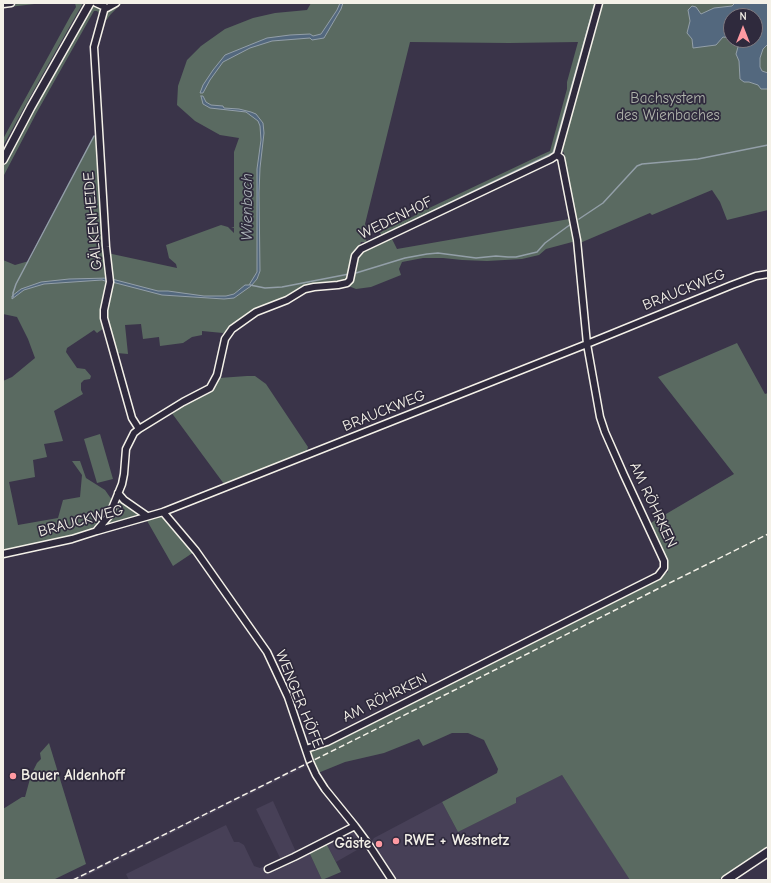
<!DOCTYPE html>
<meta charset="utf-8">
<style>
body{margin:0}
#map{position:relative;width:771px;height:883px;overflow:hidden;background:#3a3449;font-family:"Comic Neue",sans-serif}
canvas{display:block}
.frame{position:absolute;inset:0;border:4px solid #f4f1e8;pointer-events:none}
.north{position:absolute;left:723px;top:8px;width:40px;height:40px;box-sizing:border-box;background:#2f2a3d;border:1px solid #7e7a81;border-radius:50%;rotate:0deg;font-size:11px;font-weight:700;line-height:16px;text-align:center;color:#f4f1e8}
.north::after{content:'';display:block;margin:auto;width:14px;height:18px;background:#ff9aa2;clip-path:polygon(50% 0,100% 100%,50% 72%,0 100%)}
</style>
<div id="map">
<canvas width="771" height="883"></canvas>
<div class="frame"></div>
<div class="north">N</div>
</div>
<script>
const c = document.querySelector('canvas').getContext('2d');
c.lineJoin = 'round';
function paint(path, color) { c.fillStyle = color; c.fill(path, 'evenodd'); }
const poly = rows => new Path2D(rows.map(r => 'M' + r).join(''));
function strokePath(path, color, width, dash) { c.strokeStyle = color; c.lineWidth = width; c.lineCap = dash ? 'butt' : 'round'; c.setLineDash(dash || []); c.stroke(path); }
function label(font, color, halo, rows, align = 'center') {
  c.font = font + ' "Comic Neue",sans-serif'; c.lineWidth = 3.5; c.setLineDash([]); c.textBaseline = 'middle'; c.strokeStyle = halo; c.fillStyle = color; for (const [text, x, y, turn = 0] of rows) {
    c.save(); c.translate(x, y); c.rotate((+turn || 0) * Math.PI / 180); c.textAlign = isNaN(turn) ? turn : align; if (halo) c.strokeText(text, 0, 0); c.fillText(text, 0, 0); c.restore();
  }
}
paint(poly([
 [308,762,309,765,78,880,70,880],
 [562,775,631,880,392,880,369,845,374,838,442,802,458,832,516,803,516,798],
 [273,801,296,852,281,860,256,809],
 [226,825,234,842,239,842,244,845,254,866,260,868,265,866,267,870,309,852,322,880,129,880,126,874],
 [352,830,364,846,336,862,326,843]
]), '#474057');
paint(poly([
 [24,3,43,3,9,7,11,5],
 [75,3,83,3,40,79,3,146,3,139,71,15,76,7],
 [86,3,3,155,3,151,36,89],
 [119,3,122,3,111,14,101,27,97,44,96,53,101,126,100,126,95,55,96,43,99,31,107,11],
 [311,3,597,3,557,150,553,155,364,245,365,242,361,242,360,245,362,249,391,237,397,249,575,218,564,153,561,149,600,3,768,3,768,210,727,220,720,202,712,190,652,215,650,213,580,243,576,241,546,249,539,255,522,259,487,261,462,260,443,258,423,258,402,262,399,269,401,275,371,287,356,289,341,283,314,284,305,286,287,297,254,310,223,333,202,331,202,335,192,337,183,343,160,346,159,337,143,339,141,324,125,325,128,354,117,353,107,326,97,333,94,330,67,348,66,352,77,368,85,369,91,376,90,379,84,380,81,383,81,390,83,394,54,411,63,441,44,444,47,457,33,460,35,477,9,482,18,525,58,518,63,500,80,497,82,475,72,461,80,461,86,478,105,490,112,500,102,519,91,529,71,537,3,551,3,381,12,377,35,358,28,339,17,317,3,314,3,260,15,265,29,261,94,136,97,138,104,253,112,254,177,268,176,264,169,258,166,245,221,225,228,227,234,233,234,228,231,227,234,227,234,152,239,138,220,135,195,121,177,105,178,86,187,60,201,46,225,29,253,18,275,13,307,10],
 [731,16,755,16,755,40,731,40],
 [410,42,509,43,578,42,567,82,567,89,550,151,541,155,425,210,421,210,414,216,380,232,381,235,366,242,367,229,365,224],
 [94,6,99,8,101,16,92,65,100,14,97,11,94,11,37,112,3,177,3,166,38,100,91,8],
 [737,343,765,394,768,393,768,846,718,880,630,880,562,775,516,798,516,803,458,832,442,802,497,773,498,769,484,740,468,733,452,733,423,746,419,739,384,753,345,762,318,773,309,751,635,590,668,572,668,565,649,524,734,474,658,377],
 [247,376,255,376,266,384,308,447,306,453,224,484,171,412,188,402,209,393,215,387,219,378],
 [100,434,113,479,97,483,84,439],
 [117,495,143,515,106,526],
 [162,515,194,552,173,566,146,519],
 [49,743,86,864,53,880,3,880,3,809,22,797,25,797,31,775,37,763,41,759,40,753],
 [326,843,341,872,322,880,309,852]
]), '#5a6a61');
const water = poly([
 [340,3,343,3,341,9,324,38,312,40,310,38,272,41,250,48,223,62,210,80,203,93,200,93,203,85,213,70,225,55,267,38,290,35,310,34,313,36,321,34,337,10,340,3],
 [735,3,768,3,768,44,763,49,760,58,760,67,762,71,768,73,768,89,761,89,758,85,749,82,744,82,740,79,739,61,736,54,738,47,738,40,755,40,755,16,731,16,731,38,723,37,716,45,693,48,692,39,687,33,690,21,688,10,692,6,696,7,701,14,714,8,732,6,735,3],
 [201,96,203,96,206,102,211,105,223,106,224,108,239,109,251,112,256,114,263,123,264,133,260,168,259,193,260,271,257,279,251,286,234,298,224,299,162,295,112,282,112,279,158,291,168,291,204,296,226,296,234,294,245,285,249,285,257,272,257,169,261,140,260,126,258,121,246,112,210,108,203,104,201,96],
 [109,278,108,282,102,280,44,284,24,290,12,299,12,296,21,289,41,282,69,279,109,278]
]);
paint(water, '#53687e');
strokePath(water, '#939fa8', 1);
strokePath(poly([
 [579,219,603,203,637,166,642,164,698,159,768,145],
 [366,243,553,153,595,3],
 [354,253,359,246],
 [356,273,405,258,427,254,438,253,476,258,496,256,508,257,516,257,537,252,545,243,571,224],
 [250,285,265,288,282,287,349,274],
 [13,297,13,293,16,284,94,136]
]), '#939fa8', 1.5);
const minor = poly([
 [96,3,107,8,116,3],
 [3,4,11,3],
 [105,7,94,47,106,247,110,282,104,310,104,318,132,418,139,429],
 [118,493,124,500,147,516],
 [163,512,196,551,267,652,288,697,310,762,316,775,325,789,355,826,369,845,392,880],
 [97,530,109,516,122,484,124,474,126,449,134,433,139,429,183,402,210,388,217,375,225,339,232,329,256,312,287,300,305,289,314,287,338,285,347,283,350,280,355,256,361,249,551,159,557,155,599,3],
 [3,554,72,539,97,531,163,512,587,344,732,285,756,276,768,274],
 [306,749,327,742,634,588,658,576,664,568,664,561,624,475,605,432,600,417,587,344,577,240,561,158,557,155],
 [268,869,294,857,355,826]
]);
const tertiary = poly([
 [3,160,31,107,90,3]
]);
const secondary = poly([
 [726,880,768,852]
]);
strokePath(minor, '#f4f1e8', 9);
strokePath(tertiary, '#f4f1e8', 10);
strokePath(secondary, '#f4f1e8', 11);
strokePath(minor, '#2f2a3d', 6);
strokePath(tertiary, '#2f2a3d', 7);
strokePath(secondary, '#2f2a3d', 8);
strokePath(poly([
 [73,880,768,534]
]), '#f4f1e8', 1.5, [6, 3]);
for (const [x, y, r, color] of [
 [13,776,4,"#ff9aa2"],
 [396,841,4,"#ff9aa2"],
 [379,844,4,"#ff9aa2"]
]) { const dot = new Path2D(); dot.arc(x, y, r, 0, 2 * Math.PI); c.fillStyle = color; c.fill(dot); strokePath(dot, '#2f2a3d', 1.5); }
label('15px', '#afb4ab', '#2f2a3d', [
 ["Bachsystem",668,99],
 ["des Wienbaches",668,116]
]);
label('15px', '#f4f1e8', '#2f2a3d', [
 ["WEDENHOF",396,218,-26],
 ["GÄLKENHEIDE",93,221,-95],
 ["BRAUCKWEG",684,290,-22],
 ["BRAUCKWEG",384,411,-22],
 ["AM RÖHRKEN",653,505,65],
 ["BRAUCKWEG",81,521,-15],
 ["AM RÖHRKEN",385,698,-26],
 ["WENGER HÖFE",299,699,68]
]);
label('bold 15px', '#f4f1e8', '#2f2a3d', [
 ["Bauer Aldenhoff",21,776],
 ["RWE + Westnetz",404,841],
 ["Gäste",371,844,"right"]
], 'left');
label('italic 16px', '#acb3b8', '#2f2a3d', [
 ["Wienbach",247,207,-90]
]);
</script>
